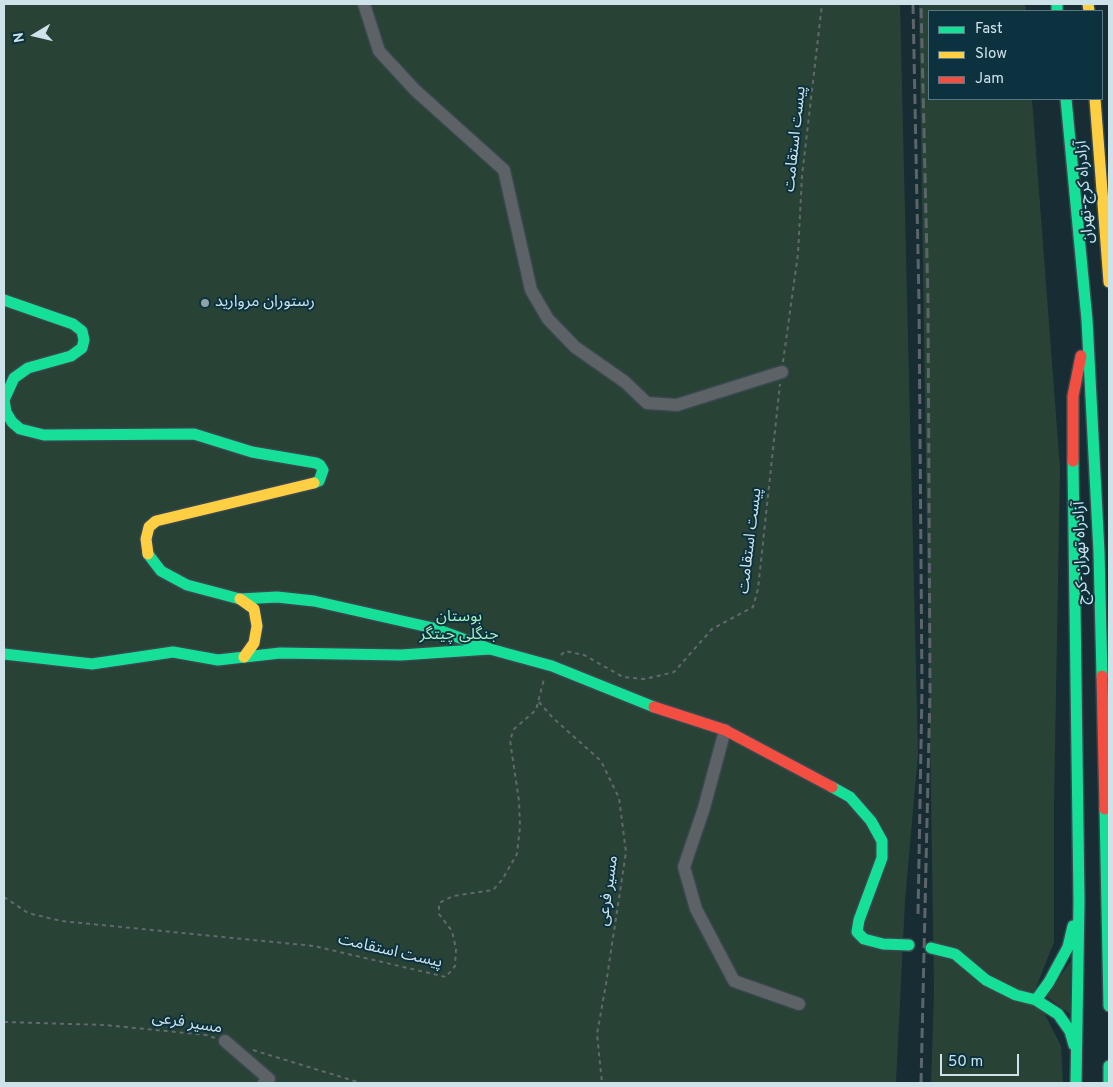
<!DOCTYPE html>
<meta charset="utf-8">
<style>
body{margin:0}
#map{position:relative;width:1113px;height:1087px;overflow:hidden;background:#182c33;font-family:Overpass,sans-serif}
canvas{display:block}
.frame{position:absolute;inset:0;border:5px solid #cee2ea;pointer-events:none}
.legend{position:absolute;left:928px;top:10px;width:175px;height:90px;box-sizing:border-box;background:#0c313f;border:1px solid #5a7883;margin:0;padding:6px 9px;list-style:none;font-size:15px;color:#cee2ea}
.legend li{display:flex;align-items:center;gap:10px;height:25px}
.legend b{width:25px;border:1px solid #5a7883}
.north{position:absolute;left:10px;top:10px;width:50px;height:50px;-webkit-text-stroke:4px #0c313f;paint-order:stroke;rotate:261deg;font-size:14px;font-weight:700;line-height:20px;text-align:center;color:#cee2ea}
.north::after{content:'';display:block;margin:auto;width:18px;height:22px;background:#cee2ea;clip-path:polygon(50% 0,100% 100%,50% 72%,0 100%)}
.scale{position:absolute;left:940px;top:1054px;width:79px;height:22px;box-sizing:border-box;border:2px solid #cee2ea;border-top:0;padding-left:6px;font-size:15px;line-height:18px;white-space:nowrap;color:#cee2ea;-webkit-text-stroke:4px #0c313f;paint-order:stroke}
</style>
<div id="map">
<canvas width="1113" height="1087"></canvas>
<div class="frame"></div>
<ul class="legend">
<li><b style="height:6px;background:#16e098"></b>Fast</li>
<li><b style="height:6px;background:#ffcf43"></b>Slow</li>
<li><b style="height:6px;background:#f24e42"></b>Jam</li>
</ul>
<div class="north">N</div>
<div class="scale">50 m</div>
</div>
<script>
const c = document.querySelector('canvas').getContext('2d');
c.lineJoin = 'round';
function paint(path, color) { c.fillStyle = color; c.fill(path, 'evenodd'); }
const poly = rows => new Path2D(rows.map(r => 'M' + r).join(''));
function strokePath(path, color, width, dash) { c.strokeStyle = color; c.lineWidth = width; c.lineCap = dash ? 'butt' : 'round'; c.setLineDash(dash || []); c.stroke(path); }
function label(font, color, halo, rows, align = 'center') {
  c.font = font + ' Overpass,"Noto Sans Arabic",sans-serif'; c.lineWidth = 4; c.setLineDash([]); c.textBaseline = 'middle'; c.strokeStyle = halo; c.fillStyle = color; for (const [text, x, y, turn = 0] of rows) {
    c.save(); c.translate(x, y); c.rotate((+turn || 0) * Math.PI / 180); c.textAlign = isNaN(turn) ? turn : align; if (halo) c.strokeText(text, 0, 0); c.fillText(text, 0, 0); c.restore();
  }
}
paint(poly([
 [4,4,900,4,918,754,905,901,896,1083,4,1083],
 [919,4,1025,4,1026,11,929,11,929,99,1032,99,1060,468,1054,804,1054,942,1034,993,1061,1046,1063,1083,931,1083,934,992],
 [1071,961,1070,1014,1046,996]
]), '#284336');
const street = poly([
 [364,4,379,51,415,90,504,170,531,290,548,319,575,347,625,382,647,403,677,405,782,372],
 [725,730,704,808,684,867,696,909,734,981,799,1004],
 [225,1041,269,1079,264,1083]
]);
const fast = poly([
 [1057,4,1057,11],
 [1066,99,1087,320,1099,552,1102,676],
 [4,300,73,324,82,331,84,340,82,348,71,356,28,368,14,378,4,400,6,412,12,422,20,429,44,435,194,434,252,452,316,463,320,465,323,470,319,481,314,483],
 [1073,461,1079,901,1076,1083],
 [148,554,161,571,187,585,240,599,277,597,314,601,433,628,490,649],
 [4,654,92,664,173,652,218,660,280,653,401,655,490,649,552,666,654,707],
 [832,787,850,797,871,821,882,841,882,858,859,920,857,932,864,939,883,944,909,945],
 [1105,809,1109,1006],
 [931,948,955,954,986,980,1016,995,1036,1000,1058,1014,1070,1031,1074,1045],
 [1036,1000,1049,982,1068,947,1073,926],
 [1109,1066,1109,1083]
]);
const slow = poly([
 [1088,4,1089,11],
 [1095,99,1109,282],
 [148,554,146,539,149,527,156,521,314,483],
 [240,599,254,609,257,626,254,643,244,657]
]);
const jam = poly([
 [1073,461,1073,396,1081,356],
 [1102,676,1105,809],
 [654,707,725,730,832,787]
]);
strokePath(street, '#38484e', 15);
strokePath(fast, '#38484e', 14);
strokePath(slow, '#38484e', 14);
strokePath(jam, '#38484e', 14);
strokePath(poly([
 [783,362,798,254,802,176,822,4],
 [561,655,565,651,584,655,623,677,644,679,662,675,674,672,712,629,753,607,758,589,780,384],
 [539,702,553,718,601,761,619,798,626,852,606,984,597,1034,602,1083],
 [4,897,28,913,61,921,314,946,446,977,455,966,456,949,452,931,439,914,439,903,453,896,493,890,502,880,517,854,520,827,519,801,510,740,514,729,536,710,544,679],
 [4,1022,105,1025,206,1035,215,1038],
 [253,1050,361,1083]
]), '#61696e', 2, [4, 4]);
strokePath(street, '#5c6266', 12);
strokePath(fast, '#16e098', 11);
strokePath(slow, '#ffcf43', 11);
strokePath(jam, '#f24e42', 11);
strokePath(poly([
 [913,4,919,303,922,690,918,916],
 [921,1083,930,691,928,302,921,4]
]), '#5c666a', 3, [10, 5]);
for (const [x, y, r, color] of [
 [205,303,5,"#8ea2aa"]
]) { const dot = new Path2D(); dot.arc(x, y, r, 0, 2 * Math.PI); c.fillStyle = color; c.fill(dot); strokePath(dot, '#0c313f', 2); }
label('16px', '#cee2ea', '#0c313f', [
 ["پیست استقامت",796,139,-84],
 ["آزادراه کرج-تهران",1086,192,-94],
 ["پیست استقامت",751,541,-83],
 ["آزادراه تهران-کرج",1082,553,-92],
 ["مسیر فرعی",609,891,-82],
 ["پیست استقامت",390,952,13],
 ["مسیر فرعی",187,1024,9]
]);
label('16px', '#cee2ea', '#0c313f', [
 ["رستوران مروارید",215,303]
], 'left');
label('16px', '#a5f0c3', '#0c313f', [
 ["بوستان",459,618],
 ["جنگلی چیتگر",459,636]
]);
</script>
